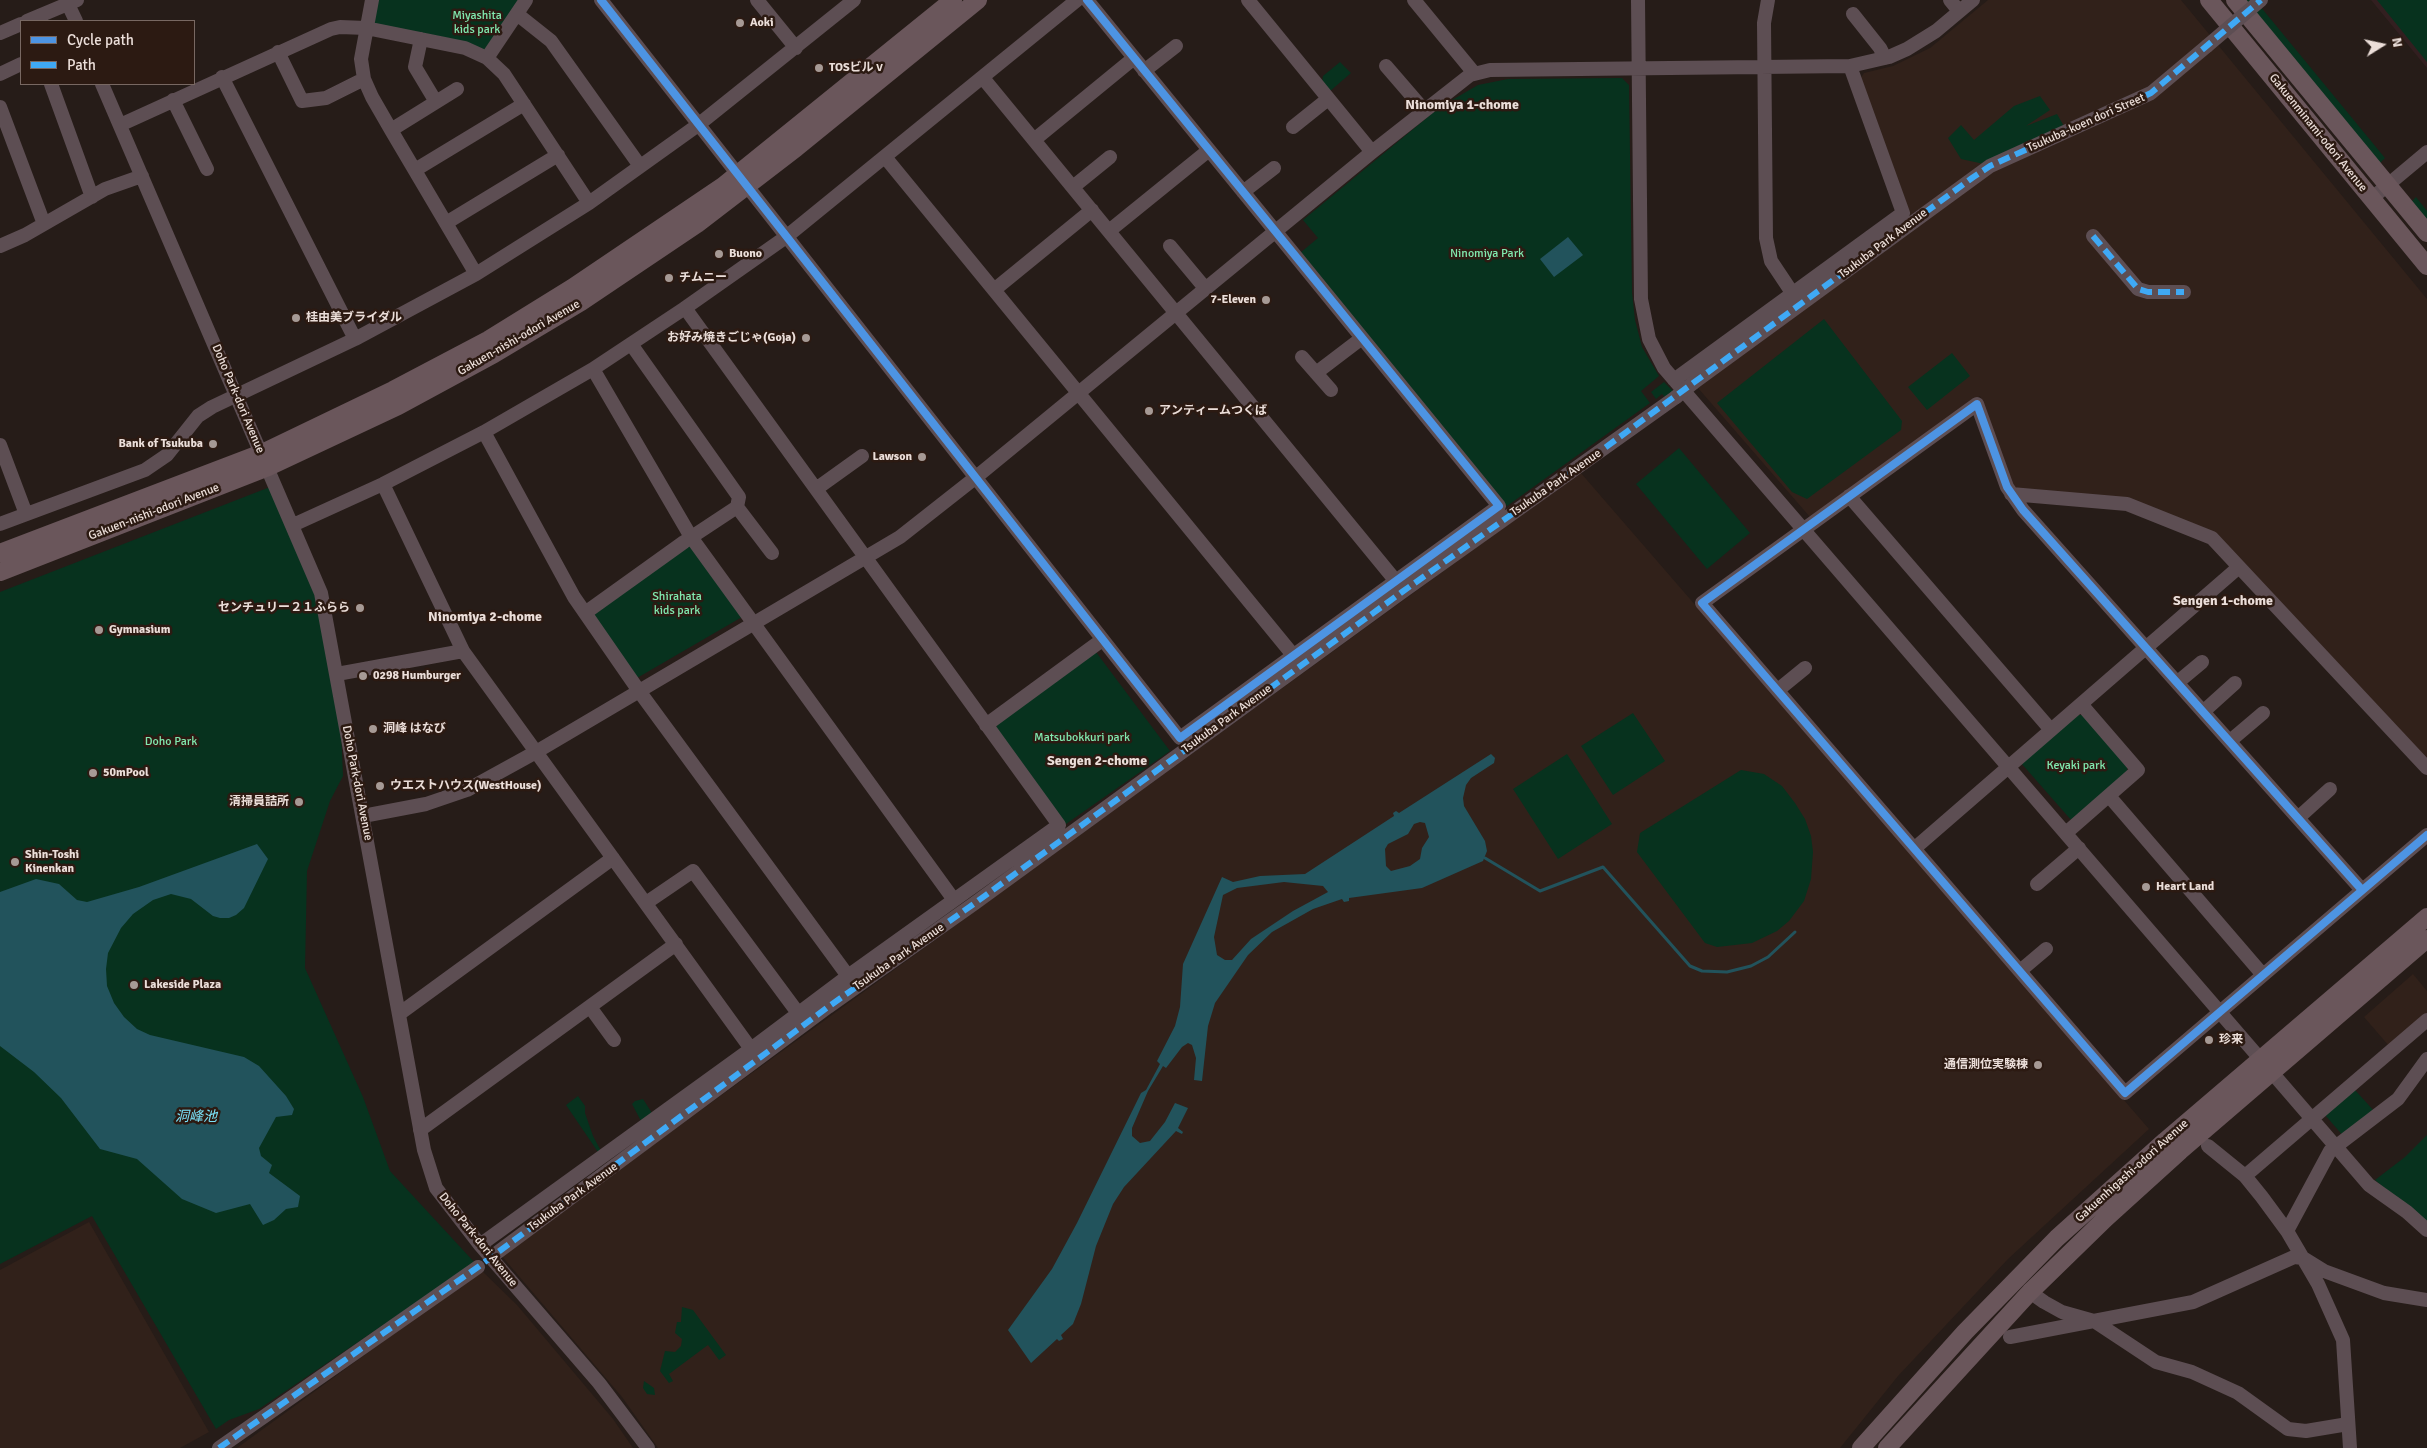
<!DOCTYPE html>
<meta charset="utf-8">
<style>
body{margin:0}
#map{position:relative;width:2427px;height:1448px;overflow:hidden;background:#261c18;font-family:Signika,sans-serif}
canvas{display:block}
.legend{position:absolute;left:20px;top:20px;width:175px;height:65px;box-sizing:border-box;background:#2c1a12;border:1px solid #786862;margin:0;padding:6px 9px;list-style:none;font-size:15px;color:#ebded9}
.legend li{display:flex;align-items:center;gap:10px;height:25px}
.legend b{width:25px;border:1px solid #786862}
.north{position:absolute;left:2357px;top:20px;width:50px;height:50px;-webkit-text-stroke:4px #2c1a12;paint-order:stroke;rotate:80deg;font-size:14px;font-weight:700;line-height:20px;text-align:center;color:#ebded9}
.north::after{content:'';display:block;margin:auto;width:18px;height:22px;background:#ebded9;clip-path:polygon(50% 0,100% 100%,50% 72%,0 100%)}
</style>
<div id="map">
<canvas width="2427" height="1448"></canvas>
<ul class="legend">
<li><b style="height:6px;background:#4d94e3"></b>Cycle path</li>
<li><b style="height:6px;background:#3fa9f5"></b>Path</li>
</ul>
<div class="north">N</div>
</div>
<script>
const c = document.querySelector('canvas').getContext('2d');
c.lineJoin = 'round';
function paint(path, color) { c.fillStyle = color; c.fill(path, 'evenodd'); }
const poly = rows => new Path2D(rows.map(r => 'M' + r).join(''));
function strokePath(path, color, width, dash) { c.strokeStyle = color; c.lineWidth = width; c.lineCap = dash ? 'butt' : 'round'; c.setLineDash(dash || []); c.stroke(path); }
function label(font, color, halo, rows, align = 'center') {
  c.font = font + ' Signika,"Noto Sans JP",sans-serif'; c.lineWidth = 5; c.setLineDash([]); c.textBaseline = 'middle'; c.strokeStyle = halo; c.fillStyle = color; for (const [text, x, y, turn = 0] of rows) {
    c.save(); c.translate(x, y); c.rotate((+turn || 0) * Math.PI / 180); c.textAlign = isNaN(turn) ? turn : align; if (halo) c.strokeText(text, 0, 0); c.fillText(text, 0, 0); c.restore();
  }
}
paint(poly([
 [1988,0,2181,0,2427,299,2427,759,2215,534,2129,499,2014,489,1980,396,1810,517,1698,388,1917,227,1909,214,1860,79,1864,73,1893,66,1930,48],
 [1580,472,2149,1129,2008,1259,1898,1376,1840,1448,658,1448,622,1397,500,1254,639,1155],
 [2413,974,2427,991,2427,1014,2389,1046,2364,1017],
 [89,1222,209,1432,180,1448,0,1448,0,1270],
 [481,1270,517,1305,613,1419,633,1448,237,1448]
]), '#31211a');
paint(poly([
 [2371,0,2427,0,2427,68]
]), '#321f20');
paint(poly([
 [377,0,521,0,487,50,376,25,373,21],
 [2246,0,2255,0,2385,158,2380,163],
 [2377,0,2427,0,2427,62],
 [1340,62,1351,73,1329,92,1322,83,1323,76],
 [1622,78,1629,85,1632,293,1635,320,1642,347,1659,376,1641,391,1650,403,1507,506,1300,253,1318,238,1303,220,1440,107,1478,85,1508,79],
 [2040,96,2050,110,2026,126,2057,114,2065,128,1984,164,1961,159,1948,138,1961,125,1974,140,2014,106],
 [2416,197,2427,211,2427,221,2411,202],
 [1824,319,1902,421,1901,430,1807,499,1792,492,1717,403],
 [1952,353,1970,376,1927,410,1908,387],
 [1664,382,1673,391,1666,398,1662,394,1656,399,1651,392],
 [1679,448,1750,533,1707,569,1636,484],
 [270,487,312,586,321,616,341,730,343,776,330,801,307,871,305,968,363,1097,390,1171,475,1263,259,1409,229,1420,216,1429,92,1216,0,1264,0,592],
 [684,545,691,546,742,617,637,678,593,617,594,611],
 [1096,652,1170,751,1066,824,996,730,997,723],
 [1633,713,1665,761,1613,795,1581,746],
 [2077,715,2084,715,2127,767,2127,774,2072,821,2021,763],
 [1567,754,1612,824,1558,859,1513,789],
 [1741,770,1764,774,1782,786,1795,803,1805,819,1811,836,1813,852,1811,879,1804,901,1789,921,1777,931,1752,943,1717,947,1705,943,1637,852,1640,833],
 [2355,1090,2375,1112,2345,1138,2325,1115],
 [578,1096,585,1106,585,1113,593,1136,601,1151,598,1152,566,1105],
 [643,1099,652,1113,641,1121,632,1104,635,1101],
 [2427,1135,2427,1224,2375,1180,2405,1157],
 [682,1307,693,1310,726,1355,719,1360,708,1345,669,1374,673,1381,669,1383,660,1371,665,1351,675,1352,681,1346,682,1339,675,1333,677,1322,681,1322],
 [644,1381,654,1388,655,1395,647,1394,643,1388]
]), '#07321e');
paint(poly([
 [1568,237,1583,255,1554,277,1540,259],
 [1491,754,1495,758,1494,763,1471,778,1466,785,1463,798,1464,806,1485,841,1487,851,1483,861,1422,888,1349,898,1349,901,1344,902,1342,899,1313,909,1272,932,1248,955,1215,1003,1208,1026,1202,1081,1194,1080,1196,1058,1192,1045,1188,1043,1182,1047,1166,1068,1163,1066,1148,1091,1132,1128,1132,1136,1140,1143,1150,1141,1165,1122,1175,1103,1188,1108,1178,1128,1183,1132,1182,1134,1176,1131,1124,1187,1113,1204,1096,1246,1081,1304,1073,1324,1061,1335,1063,1339,1059,1341,1057,1339,1031,1363,1008,1330,1052,1269,1077,1223,1141,1093,1146,1090,1160,1064,1157,1061,1175,1026,1180,1007,1183,964,1222,877,1233,882,1260,876,1305,874,1394,816,1393,813,1396,811,1399,813],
 [1420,822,1425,823,1429,837,1422,848,1420,859,1410,866,1391,871,1386,866,1385,849,1388,844,1408,834,1414,824],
 [1284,882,1323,886,1328,892,1293,911,1251,939,1232,960,1225,960,1217,955,1214,937,1223,895,1237,888],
 [257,844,268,859,244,908,236,915,229,918,220,918,213,916,191,899,171,894,153,900,133,914,121,928,108,953,106,969,107,986,114,1003,124,1017,137,1029,150,1035,244,1057,259,1066,286,1096,294,1109,292,1115,276,1117,259,1148,261,1156,272,1165,269,1173,300,1196,298,1207,286,1209,274,1220,263,1225,250,1204,216,1213,182,1199,137,1159,100,1149,61,1098,34,1072,0,1046,0,892,36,879,59,884,77,900,87,902,139,887]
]), '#22535c');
strokePath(poly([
 [1485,858,1540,891,1603,867,1690,966,1702,971,1727,972,1751,966,1768,957,1795,932]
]), '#22535c', 3);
strokePath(poly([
 [66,0,76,21],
 [372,0,361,59,364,79,372,97,391,130,476,274],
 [601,0,1180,738,1499,506,1087,0],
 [757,0,796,48],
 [1248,0,1372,152],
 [1414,0,1474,73],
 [1638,0,1641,299,1649,339,1664,368,2369,1185,2407,1212,2427,1230],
 [1768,0,1764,23,1766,238,1771,261,1793,294],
 [1950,0,1959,11],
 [517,14,551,41,640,166],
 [1853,14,1880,48,1885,58],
 [27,21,77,0],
 [0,33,21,24],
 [421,39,415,67,436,102],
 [278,52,302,101,326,98,364,79],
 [487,58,526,0],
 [1386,66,1424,110],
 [1144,71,1176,46],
 [0,74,21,64],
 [222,77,355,339],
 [983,78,1395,580],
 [51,84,92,197],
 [102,84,321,593,424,1150,436,1188,480,1245,599,1383,648,1448],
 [173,100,207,169],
 [0,107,44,224],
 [120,125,331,29,340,27,366,28,465,48,487,58,504,74,589,203],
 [1293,127,1328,99],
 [391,130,457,89],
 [1034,140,1134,58],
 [885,157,1293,655],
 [415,170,524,104],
 [1073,187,1110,157],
 [1243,192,1274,168],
 [2371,199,2427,152],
 [446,223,558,155],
 [1109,231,1209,150],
 [2093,236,2138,289,2148,292,2184,292],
 [0,246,25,235,105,189,142,176],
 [1170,246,1205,288],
 [994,290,1092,210],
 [1302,357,1331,390],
 [593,369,691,537,954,900],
 [1316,373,1362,338],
 [1674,380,1903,213,1850,66],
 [1693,383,1990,166,2151,93,2207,46],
 [484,432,574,597,639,691,848,976],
 [0,445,26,514],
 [383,484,463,651,751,1049],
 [816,489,862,456],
 [2011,494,2127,504,2212,538,2427,768],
 [1849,496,2051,730],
 [737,507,772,553],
 [0,524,145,470,167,455,198,416,212,407,355,339,476,274,589,203,698,125,854,0],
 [293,525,383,484,484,432,593,369,685,308,786,237,1077,0],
 [585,613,684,542,737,507,739,497,631,344],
 [337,674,463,651],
 [2178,682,2202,662],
 [1778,690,1805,668],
 [2204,711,2235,683],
 [986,725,1102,640],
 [2230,741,2263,713],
 [2109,796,2263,975],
 [363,816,426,804,467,790,536,752,900,537,975,478,1372,152,1470,75,1490,70,1850,66,1889,57,1907,49,1936,31,1973,0],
 [2298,818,2330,789],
 [2066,833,2138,770,2081,704],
 [1915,848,2239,567],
 [2037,884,2079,848],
 [2362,890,2023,510,2007,487,1977,404,1702,603,2125,1093,2427,835],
 [646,903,693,871,798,1013],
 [2020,971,2046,949],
 [590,1007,614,1040],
 [399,1014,613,858],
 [420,1130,676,944],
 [2208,1146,2245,1176,2262,1197,2287,1231,2318,1284,2343,1340,2350,1448],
 [2245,1176,2427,1020],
 [2287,1231,2330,1151,2398,1099,2427,1059],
 [480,1245,751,1049,848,976,1059,825,685,308],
 [498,1252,828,1007,975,903,1402,592,1676,397],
 [2030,1292,2044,1302,2062,1312,2094,1321,2156,1362,2192,1372,2238,1393,2288,1429,2306,1431,2348,1424],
 [2010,1337,2193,1302,2294,1257,2303,1258,2324,1271,2384,1293,2427,1300],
 [219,1448,478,1267]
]), '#5d4e53', 14);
strokePath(poly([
 [2209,0,2427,266],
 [2235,0,2427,233],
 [0,553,262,453,393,390,488,340,572,288,723,186,953,0],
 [0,572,268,467,398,406,494,354,581,302,697,224,796,148,978,0],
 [1861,1448,1965,1332,2057,1238,2165,1141,2427,917],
 [1887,1448,2030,1292,2106,1218,2180,1151,2427,939]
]), '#6a565b', 18);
strokePath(poly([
 [2207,46,2261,0],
 [1676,397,1693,383]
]), '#5d4e53', 14);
strokePath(poly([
 [2093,236,2138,289,2148,292,2184,292],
 [219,1448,478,1267,828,1007,975,903,1402,592,1587,461,1972,178,1990,166,2151,93,2261,0]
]), '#3fa9f5', 6, [12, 6]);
strokePath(poly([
 [601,0,1180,738,1499,506,1087,0],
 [2362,890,2023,510,2007,487,1977,404,1702,603,2125,1093,2427,835]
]), '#4d94e3', 8);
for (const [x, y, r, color] of [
 [740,23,5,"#a69a95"],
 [819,68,5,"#a69a95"],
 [719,254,5,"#a69a95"],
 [669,278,5,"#a69a95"],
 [1266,300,5,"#a69a95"],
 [296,318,5,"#a69a95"],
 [806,338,5,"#a69a95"],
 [1149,411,5,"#a69a95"],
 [213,444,5,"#a69a95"],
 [922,457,5,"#a69a95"],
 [360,608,5,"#a69a95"],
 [99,630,5,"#a69a95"],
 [363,676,5,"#a69a95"],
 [373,729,5,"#a69a95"],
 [93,773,5,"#a69a95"],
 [380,786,5,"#a69a95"],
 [299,802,5,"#a69a95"],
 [15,862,5,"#a69a95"],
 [2146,887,5,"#a69a95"],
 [134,985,5,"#a69a95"],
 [2209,1040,5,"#a69a95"],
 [2038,1065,5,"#a69a95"]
]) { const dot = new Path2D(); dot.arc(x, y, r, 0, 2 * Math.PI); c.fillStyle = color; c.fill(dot); strokePath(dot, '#2c1a12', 2); }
label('12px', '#81e9af', '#2c1a12', [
 ["Miyashita",477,16],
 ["kids park",477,30],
 ["Ninomiya Park",1487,254],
 ["Shirahata",677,597],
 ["kids park",677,611],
 ["Matsubokkuri park",1082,738],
 ["Doho Park",171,742],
 ["Keyaki park",2076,766]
]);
label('bold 12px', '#ebded9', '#2c1a12', [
 ["Aoki",750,23],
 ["TOSビルⅴ",829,68],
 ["Buono",729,254],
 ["チムニー",679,278],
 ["7-Eleven",1256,300,"right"],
 ["桂由美ブライダル",306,318],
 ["お好み焼きごじゃ(Goja)",796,338,"right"],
 ["アンティームつくば",1159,411],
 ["Bank of Tsukuba",203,444,"right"],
 ["Lawson",912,457,"right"],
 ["センチュリー２１ふらら",350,608,"right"],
 ["Gymnasium",109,630],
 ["0298 Humburger",373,676],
 ["洞峰 はなび",383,729],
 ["50mPool",103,773],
 ["ウエストハウス(WestHouse)",390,786],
 ["清掃員詰所",289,802,"right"],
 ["Shin-Toshi",25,855],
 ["Kinenkan",25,869],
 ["Heart Land",2156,887],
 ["Lakeside Plaza",144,985],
 ["珍来",2219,1040],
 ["通信測位実験棟",2028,1065,"right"]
], 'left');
label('12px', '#ebded9', '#2c1a12', [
 ["Tsukuba-koen dori Street",2086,123,-24],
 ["Gakuenminami-odori Avenue",2318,133,51],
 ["Tsukuba Park Avenue",1883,244,-37],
 ["Gakuen-nishi-odori Avenue",519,338,-30],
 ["Doho Park-dori Avenue",238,399,67],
 ["Tsukuba Park Avenue",1556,483,-35],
 ["Gakuen-nishi-odori Avenue",154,512,-21],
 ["Tsukuba Park Avenue",1227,719,-36],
 ["Doho Park-dori Avenue",357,783,79],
 ["Tsukuba Park Avenue",899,957,-35],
 ["Gakuenhigashi-odori Avenue",2132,1171,-42],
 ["Tsukuba Park Avenue",573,1197,-36],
 ["Doho Park-dori Avenue",478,1240,51]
]);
label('bold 14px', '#ebded9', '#2c1a12', [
 ["Ninomiya 1-chome",1462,105],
 ["Sengen 1-chome",2223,601],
 ["Ninomiya 2-chome",485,617],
 ["Sengen 2-chome",1097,761]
]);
label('italic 14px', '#7ae2f9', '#2c1a12', [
 ["洞峰池",196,1117]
]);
</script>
